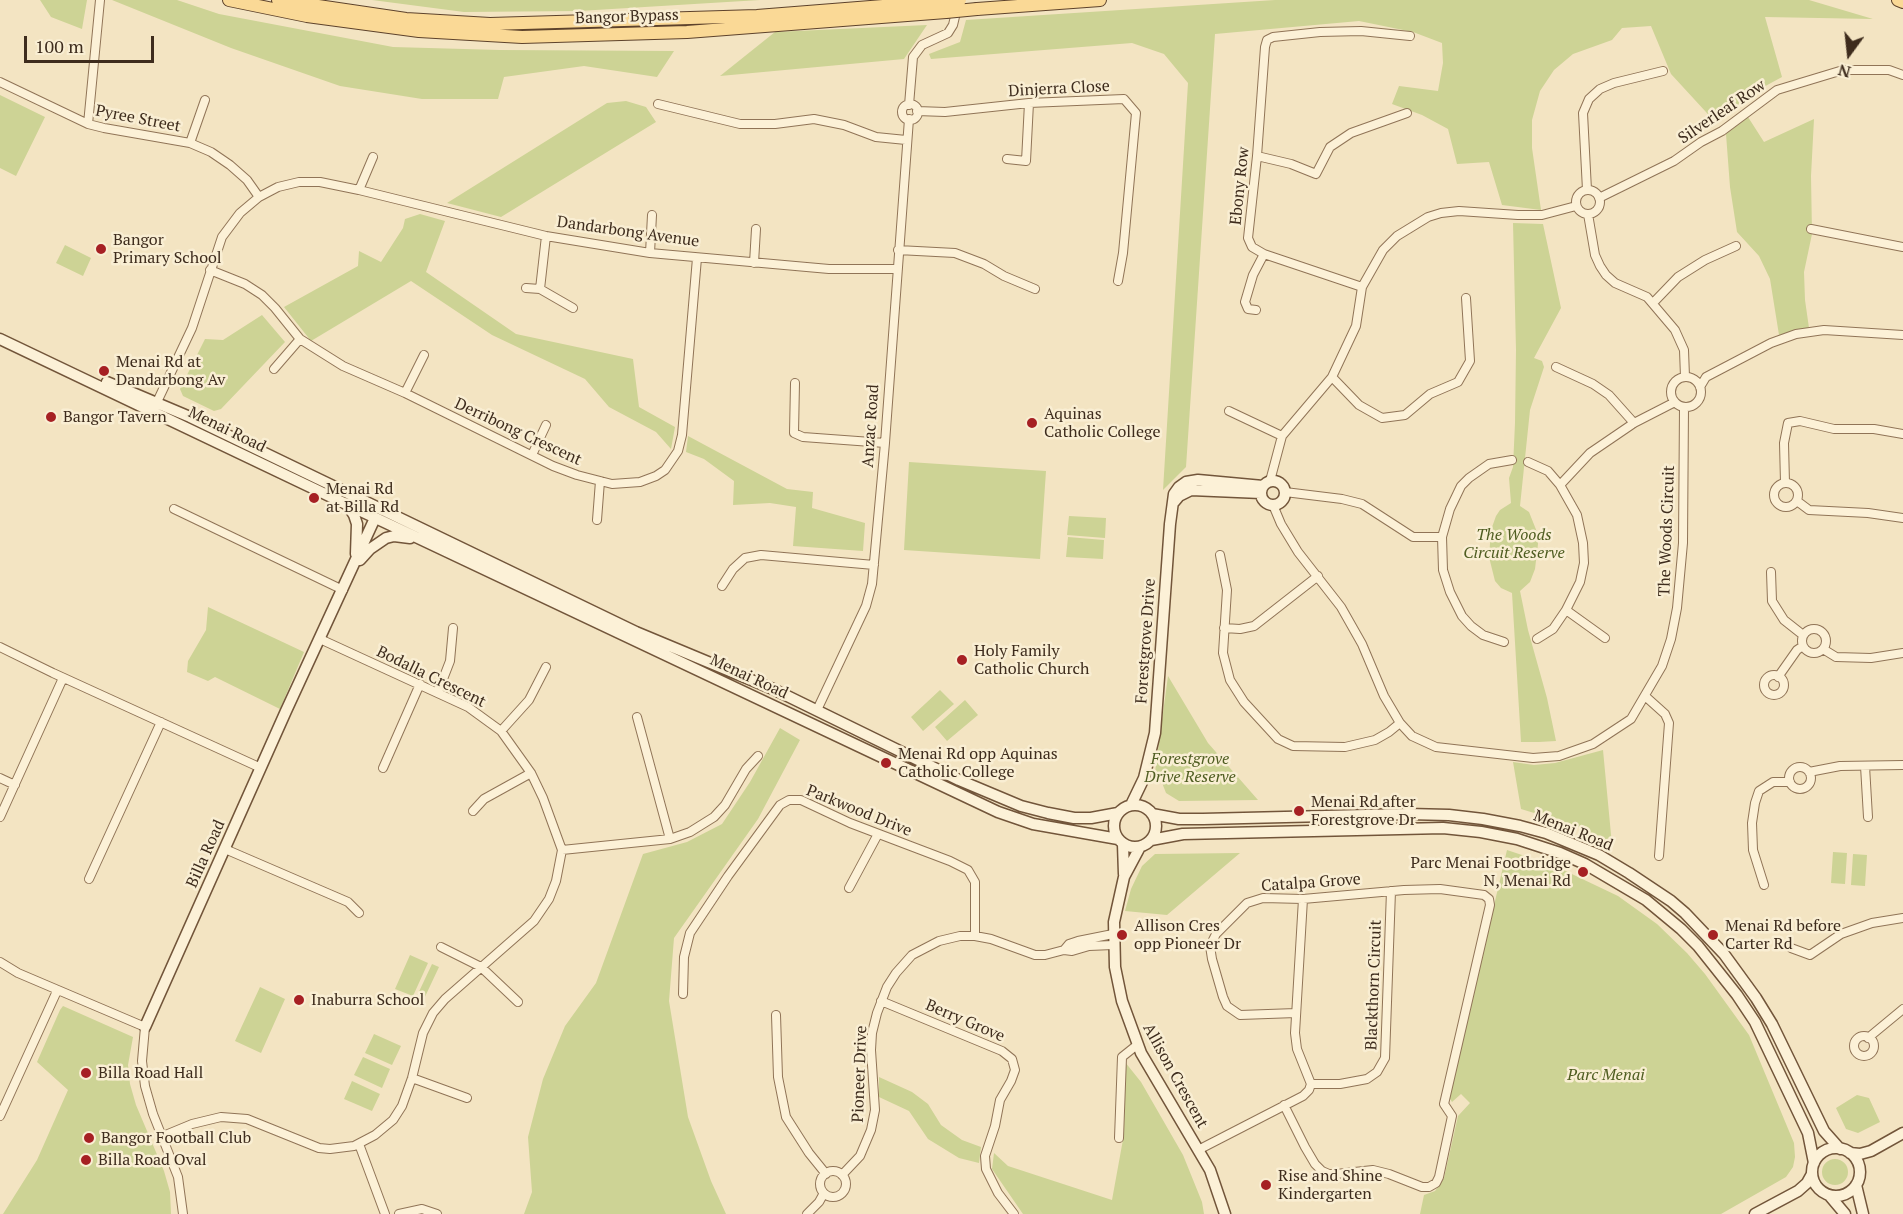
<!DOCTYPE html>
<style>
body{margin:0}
#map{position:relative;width:1903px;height:1214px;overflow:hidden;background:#f3e4c2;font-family:"PT Serif",serif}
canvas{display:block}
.north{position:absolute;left:1819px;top:24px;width:60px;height:60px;-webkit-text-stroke:4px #f9eed3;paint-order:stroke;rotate:195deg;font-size:16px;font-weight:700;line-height:24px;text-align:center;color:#3e2c1d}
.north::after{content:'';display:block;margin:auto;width:21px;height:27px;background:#3e2c1d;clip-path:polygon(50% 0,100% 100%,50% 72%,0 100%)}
.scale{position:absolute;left:24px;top:36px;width:130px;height:27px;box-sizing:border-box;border:3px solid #3e2c1d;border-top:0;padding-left:8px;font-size:18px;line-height:21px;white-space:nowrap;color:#3e2c1d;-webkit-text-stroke:4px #f9eed3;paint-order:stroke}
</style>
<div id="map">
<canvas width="1903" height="1214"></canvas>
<div class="north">N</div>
<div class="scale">100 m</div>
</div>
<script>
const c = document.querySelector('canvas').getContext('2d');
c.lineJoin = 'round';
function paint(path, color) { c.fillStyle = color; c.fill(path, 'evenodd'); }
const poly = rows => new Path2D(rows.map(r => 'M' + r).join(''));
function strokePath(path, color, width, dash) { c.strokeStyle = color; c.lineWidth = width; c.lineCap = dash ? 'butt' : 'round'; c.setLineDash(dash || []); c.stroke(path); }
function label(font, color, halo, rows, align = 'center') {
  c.font = font + ' "PT Serif",serif'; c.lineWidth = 5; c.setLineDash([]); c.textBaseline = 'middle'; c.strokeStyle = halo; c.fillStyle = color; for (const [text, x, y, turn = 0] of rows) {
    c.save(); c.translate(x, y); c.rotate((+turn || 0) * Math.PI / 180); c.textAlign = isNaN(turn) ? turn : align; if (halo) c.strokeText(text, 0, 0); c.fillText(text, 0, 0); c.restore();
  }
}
paint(poly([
 [40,0,87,0,82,29,51,17],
 [112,0,177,0,219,14,393,47,500,50,674,51,657,77,584,66,504,77,498,99,422,99,340,86,231,48],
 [372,0,760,0,579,11,464,12],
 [1275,0,1809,0,1873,19,1765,17,1782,77,1758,90,1734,108,1717,124,1671,74,1651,26,1622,28,1612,40,1573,54,1554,70,1540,91,1532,120,1532,148,1541,210,1502,205,1489,162,1457,164,1448,129,1422,115,1392,104,1399,86,1438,91,1443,63,1442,43,1413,32,1359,21,1215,34,1186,467,1163,490,1188,83,1164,54,1132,43,931,59,929,54,960,42,966,20],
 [927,25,904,59,720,76,775,32],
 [0,95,45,117,16,176,0,168],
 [626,101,646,107,656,122,501,217,447,203,607,103],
 [1748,117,1764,142,1814,119,1811,176,1812,234,1804,272,1805,300,1809,328,1779,335,1770,279,1759,256,1737,232,1730,187,1726,134],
 [420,214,445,221,426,272,516,334,633,359,639,407,675,427,671,449,656,432,609,407,585,379,492,335,411,281,311,341,284,307,358,266,359,251,381,262,403,228,405,219],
 [1513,223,1543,224,1561,308,1534,358,1542,361,1544,367,1530,410,1520,506,1529,512,1537,532,1538,544,1535,569,1530,582,1520,591,1528,630,1547,698,1556,741,1539,742,1521,742,1512,593,1501,588,1495,581,1489,557,1491,530,1496,516,1500,510,1511,503,1509,478,1513,467,1515,423,1516,350],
 [65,245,91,258,83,276,56,263],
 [262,315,285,342,221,409,214,411,183,396,180,389,205,339,223,340],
 [688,436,787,489,813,492,812,508,865,523,863,551,793,546,796,507,770,503,733,505,734,481,704,459,686,452],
 [909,462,1046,471,1040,559,904,550],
 [1069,516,1106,518,1105,538,1067,535],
 [1068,537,1104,540,1103,559,1066,557],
 [208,607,304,652,280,709,215,677,208,681,187,672,188,661,206,630],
 [1168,676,1208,743,1258,800,1179,801,1166,793,1159,775,1155,772],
 [940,690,954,704,923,731,911,717],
 [965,700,978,715,947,741,935,727],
 [780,728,800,740,758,819,674,938,669,1001,688,1117,711,1181,726,1214,524,1214,532,1192,528,1137,543,1079,565,1026,596,983,643,854,687,842,722,824,750,782],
 [1603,750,1612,845,1577,826,1521,809,1513,762,1534,765,1555,763],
 [1507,850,1555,866,1618,896,1657,924,1687,953,1705,974,1749,1035,1794,1143,1795,1157,1793,1167,1786,1177,1721,1214,1420,1214,1424,1195,1435,1191,1444,1178,1458,1116,1470,1103,1461,1094,1452,1102,1449,1097],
 [1833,852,1847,853,1845,884,1831,883],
 [1240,853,1167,915,1125,911,1131,889,1142,866,1155,854],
 [1853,854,1867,855,1865,886,1851,885],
 [410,955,428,963,413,996,395,989],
 [432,964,439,967,423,1001,416,998],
 [260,987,285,999,261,1053,235,1041],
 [63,1006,133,1037,128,1065,130,1084,136,1105,164,1171,170,1192,171,1214,3,1214,37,1160,68,1090,37,1062,60,1010],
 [374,1034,401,1046,392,1065,365,1053],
 [363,1057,390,1069,382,1088,354,1075],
 [1125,1062,1141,1082,1183,1155,1202,1202,1204,1214,1023,1214,992,1169,994,1153,1008,1166,1112,1200,1124,1134],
 [879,1077,912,1092,928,1104,941,1125,962,1140,981,1147,979,1163,959,1158,928,1139,909,1111,879,1097],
 [352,1081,380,1094,372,1111,344,1099],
 [1857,1095,1869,1098,1880,1122,1858,1133,1846,1129,1836,1108],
 '1822 1172a13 13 0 1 1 26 0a13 13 0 1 1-26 0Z'
]), '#cdd395');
const street = poly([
 [0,82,88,124,104,128,190,143,211,152,230,165,247,180,259,197],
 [658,104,740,124,775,124,814,119,844,125,876,137,906,140],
 '902 112a8 8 0 1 1 16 0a8 8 0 1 1-16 0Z',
 [909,105,913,57,922,45,948,33,953,25,957,8],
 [917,111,945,112,1029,103,1124,99,1136,113,1123,253,1118,281],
 [88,124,100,0],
 [190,143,205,100],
 [1257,156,1291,164,1316,174,1330,147,1351,133,1407,113],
 [1007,159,1026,161,1029,103],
 '1576 202a12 12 0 1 1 24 0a12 12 0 1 1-24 0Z',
 [359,190,373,157],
 [1587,190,1583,113,1589,99,1600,89,1614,83,1663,71],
 [1599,198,1674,161,1701,142,1722,131,1777,90,1843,70,1889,70,1903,75],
 [1588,214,1595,255,1600,266,1606,275,1615,283,1647,297,1675,330,1684,350,1685,377],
 [1811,229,1903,247],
 [898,250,955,253,984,264,1004,276,1035,289],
 [650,253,652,215],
 [754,263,756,229],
 [210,270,245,284,262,295,275,308,300,339,343,366,405,393,553,466,577,475,612,484,640,482,656,476,665,470,678,451,682,435,697,258],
 [1362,287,1264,254,1252,247,1248,238,1257,156,1265,47,1267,40,1273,37,1320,32,1361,31,1410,36],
 [526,288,540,289,573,308],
 [540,289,546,236],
 [1653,303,1678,277,1705,260,1736,246],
 [1256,310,1248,309,1245,302,1253,275,1264,254],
 [1556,367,1593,384,1609,395,1634,423],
 [274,369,300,339],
 [1332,377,1359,405,1382,418,1405,415,1430,394,1458,382,1470,361,1466,298],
 '1671 392a15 15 0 1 1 30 0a15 15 0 1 1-30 0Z',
 [795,383,794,433,803,437,885,443],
 [1700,387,1706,377,1771,343,1796,334,1824,330,1903,335],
 [405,393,424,355],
 [157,402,192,328,222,237,240,213,259,197,278,187,299,182,320,182,359,190,546,236,650,253,829,269,897,269],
 [1229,411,1282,436],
 [532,455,546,425],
 [1528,462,1548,471,1560,485,1577,515,1583,543,1584,563,1580,582,1566,610,1553,629,1537,639],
 [1270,481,1282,436,1332,377,1356,326,1362,287,1383,250,1397,236,1428,217,1441,213,1459,211,1518,215,1542,215,1576,206],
 '1774 495a12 12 0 1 1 24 0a12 12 0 1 1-24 0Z',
 [1785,483,1784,443,1788,423,1800,421,1834,429,1874,429,1903,434],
 [1560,485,1590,453,1634,423,1675,402],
 [1285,492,1342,499,1362,504,1413,537,1442,537],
 [1797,501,1809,510,1868,513,1903,518],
 [1273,505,1281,524,1298,552,1341,607,1362,644,1384,696,1400,723,1412,736,1436,747,1533,758,1559,756,1593,744,1631,719,1662,666,1671,639,1677,608,1683,543,1684,407],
 [174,509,343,590],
 [597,520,600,481],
 [1220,555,1227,590,1223,653,1230,680,1244,702,1278,739,1293,746,1345,747,1375,740,1389,732,1400,723],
 [1771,572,1772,601,1784,620,1803,635],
 [722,586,733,569,745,558,761,555,874,565],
 [1566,610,1605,638],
 [1224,628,1240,629,1254,626,1318,576],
 '1802 641a12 12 0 1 1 24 0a12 12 0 1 1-24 0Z',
 [1504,642,1483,635,1471,626,1462,616,1450,592,1443,570,1442,537,1450,509,1461,486,1469,478,1489,464,1512,460],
 [0,647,53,673,261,768],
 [1823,649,1836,657,1871,658,1903,653],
 '1764 685a10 10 0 1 1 20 0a10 10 0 1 1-20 0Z',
 [1778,677,1797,650,1803,646],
 [438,692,450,661,453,628],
 [1645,696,1665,714,1669,723,1659,856],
 [817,710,866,606,872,584,885,443,909,119],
 [637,717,670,839],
 [501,731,529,700,546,667],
 [1865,766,1868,817],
 '1789 778a11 11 0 1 1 22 0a11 11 0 1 1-22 0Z',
 [383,768,420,684],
 [1809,772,1840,766,1903,765],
 [0,778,15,785],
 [473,811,484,799,531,773],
 [0,817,63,678],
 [225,849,348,902,359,913],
 [562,850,670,839,690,832,714,817,725,805,746,769,758,756],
 [89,879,161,722],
 [1764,885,1753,850,1752,823,1755,803,1759,791,1773,782,1790,782],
 [849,888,878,834],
 [1303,899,1295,1033,1297,1049,1311,1084,1340,1084,1367,1079,1377,1072,1385,1058,1391,891],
 [441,947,481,967,518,1002],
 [1791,948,1810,955,1841,934,1872,923,1903,918],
 [1064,950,1069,944,1078,941,1113,934],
 [0,962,18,973,145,1027,142,1061,145,1086,153,1114,178,1177,183,1214],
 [683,994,684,957,690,933,728,876,780,805,789,800,801,800,850,823,950,861,968,870,975,882,975,936],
 [881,1001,1002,1051,1012,1059,1015,1070,1011,1081,1000,1100,995,1126,985,1156,986,1169,998,1193,1014,1214],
 [776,1015,778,1077,786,1117,809,1153,826,1174],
 '1854 1046a10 10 0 1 1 20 0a10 10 0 1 1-20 0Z',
 [1868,1038,1903,1009],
 [412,1078,467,1098],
 [1284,1105,1305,1147,1315,1164,1322,1171,1329,1174,1336,1174,1373,1170,1389,1174,1422,1187,1429,1187,1436,1183,1439,1177,1452,1116,1444,1104,1490,905,1489,899,1484,895,1440,889,1404,890,1303,899,1263,898,1247,903,1216,934,1210,946,1212,959,1223,997,1227,1006,1240,1015,1296,1013],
 [0,1116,57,991],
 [163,1136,192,1124,221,1117,247,1119,319,1148,330,1149,354,1146,375,1135,393,1120,402,1106,412,1078,423,1033,433,1013,445,999,534,921,549,899,556,881,562,850,543,798,531,773,501,731,468,707,320,639],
 [1119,1138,1122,1057,1137,1045],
 [359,1144,385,1214],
 [1200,1149,1303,1096,1309,1090,1311,1084],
 '820 1184a13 13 0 1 1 26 0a13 13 0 1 1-26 0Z',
 [842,1175,860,1156,871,1130,875,1110,871,1050,872,1033,877,1013,887,987,896,973,912,955,939,941,960,936,975,936,991,939,1035,955,1045,955,1064,950,1072,951,1089,946,1113,945],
 [399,1214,422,1209,437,1214],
 [807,1214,819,1202,824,1193]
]);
const secondary = poly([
 [0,339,346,504,998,812,1033,824,1118,839],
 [107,382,190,417,636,632,773,689,959,780,1021,806,1048,813,1074,818,1091,818,1118,813],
 '1261 493a12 12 0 1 1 24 0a12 12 0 1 1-24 0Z',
 [1174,502,1179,496,1191,490,1261,493],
 [348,506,354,515,357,524,356,554],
 [360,560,370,549,386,538,394,536,410,538],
 '1114 826a21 21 0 1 1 42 0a21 21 0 1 1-42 0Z',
 [1131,805,1144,778,1155,733,1170,524,1174,494,1179,487,1186,482,1198,480,1263,486],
 [1152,814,1179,819,1203,819,1408,814,1449,815,1483,819,1520,826,1546,833,1599,855,1629,873,1671,901,1685,913,1724,954,1756,998,1772,1024,1824,1131,1840,1149],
 [1151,840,1183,834,1443,828,1481,832,1517,839,1560,853,1585,864,1646,900,1681,929,1698,946,1737,995,1755,1022,1808,1133,1814,1163],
 [1123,844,1124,874],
 [1140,847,1124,877,1114,922,1115,967,1122,1001,1141,1053,1210,1170,1225,1214],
 [145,1027,286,711,375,518],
 '1812 1172a24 24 0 1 1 48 0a24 24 0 1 1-48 0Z',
 [1850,1153,1860,1154,1871,1151,1903,1133],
 [1856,1185,1863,1214],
 [1829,1195,1845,1214],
 [1755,1214,1798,1191,1807,1183,1812,1174]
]);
const primary = poly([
 [229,0,307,16,419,31,522,37,687,32,946,12],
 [278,0,406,19,490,24,757,16,946,1],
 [1898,0,1903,2],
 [977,9,1100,0]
]);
strokePath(street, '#907457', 10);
strokePath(secondary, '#72553a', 13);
strokePath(primary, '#5d422b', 14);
strokePath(street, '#fcf1d7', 8);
strokePath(secondary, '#fcf1d7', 10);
strokePath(primary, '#fad996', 12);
const primaryBridge = poly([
 [946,1,960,0],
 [946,12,977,9]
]);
strokePath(primaryBridge, '#5d422b', 14, []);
strokePath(primaryBridge, '#fad996', 12);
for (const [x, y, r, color] of [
 [101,249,6,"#a62023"],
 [104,371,6,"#a62023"],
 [51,417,6,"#a62023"],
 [1032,423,6,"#a62023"],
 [314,498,6,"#a62023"],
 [962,660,6,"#a62023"],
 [886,763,6,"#a62023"],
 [1299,811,6,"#a62023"],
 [1583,872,6,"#a62023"],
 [1122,935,6,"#a62023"],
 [1713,935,6,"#a62023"],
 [299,1000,6,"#a62023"],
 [86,1073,6,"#a62023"],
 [89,1138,6,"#a62023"],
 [86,1160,6,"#a62023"],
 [1266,1185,6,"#a62023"]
]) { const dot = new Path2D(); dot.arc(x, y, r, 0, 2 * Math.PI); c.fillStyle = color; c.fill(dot); strokePath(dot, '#f9eed3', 2); }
label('16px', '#3e2c1d', '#f9eed3', [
 ["Bangor Bypass",627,17,-2],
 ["Dinjerra Close",1059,89,-3],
 ["Silverleaf Row",1722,112,-34],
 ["Pyree Street",138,119,11],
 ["Ebony Row",1240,186,-84],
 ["Dandarbong Avenue",628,232,8],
 ["Anzac Road",871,426,-86],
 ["Menai Road",227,430,26],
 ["Derribong Crescent",518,432,25],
 ["The Woods Circuit",1667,531,-88],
 ["Forestgrove Drive",1146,641,-86],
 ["Bodalla Crescent",431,677,26],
 ["Menai Road",749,677,25],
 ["Parkwood Drive",859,811,22],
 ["Menai Road",1573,831,22],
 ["Billa Road",206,854,-66],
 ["Catalpa Grove",1311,883,-4],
 ["Blackthorn Circuit",1374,985,-88],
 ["Berry Grove",965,1021,23],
 ["Pioneer Drive",860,1074,-88],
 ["Allison Crescent",1175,1076,61]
]);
label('16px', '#3e2c1d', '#f9eed3', [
 ["Bangor",113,240],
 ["Primary School",113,258],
 ["Menai Rd at",116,362],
 ["Dandarbong Av",116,380],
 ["Aquinas",1044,414],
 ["Catholic College",1044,432],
 ["Bangor Tavern",63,417],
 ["Menai Rd",326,489],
 ["at Billa Rd",326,507],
 ["Holy Family",974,651],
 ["Catholic Church",974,669],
 ["Menai Rd opp Aquinas",898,754],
 ["Catholic College",898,772],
 ["Menai Rd after",1311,802],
 ["Forestgrove Dr",1311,820],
 ["Parc Menai Footbridge",1571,863,"right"],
 ["N, Menai Rd",1571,881,"right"],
 ["Allison Cres",1134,926],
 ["opp Pioneer Dr",1134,944],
 ["Menai Rd before",1725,926],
 ["Carter Rd",1725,944],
 ["Inaburra School",311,1000],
 ["Billa Road Hall",98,1073],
 ["Bangor Football Club",101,1138],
 ["Billa Road Oval",98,1160],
 ["Rise and Shine",1278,1176],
 ["Kindergarten",1278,1194]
], 'left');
label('italic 16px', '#4f5d21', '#f9eed3', [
 ["The Woods",1514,535],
 ["Circuit Reserve",1514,553],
 ["Forestgrove",1190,759],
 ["Drive Reserve",1190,777],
 ["Parc Menai",1606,1075]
]);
</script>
